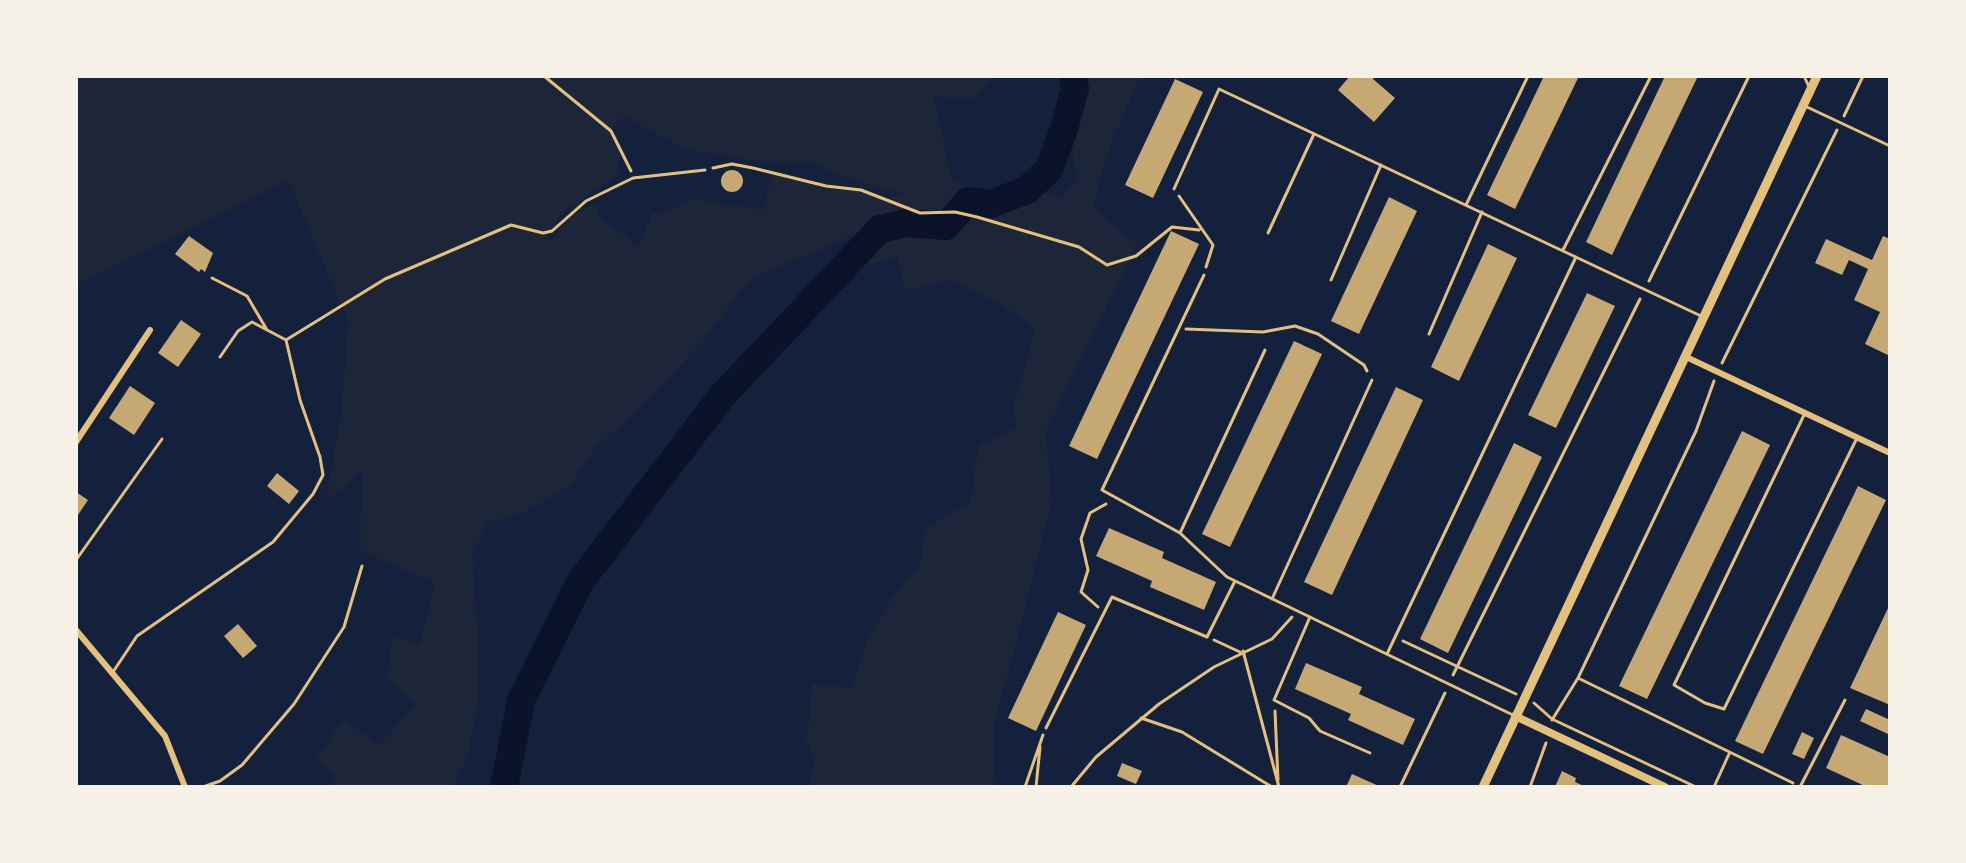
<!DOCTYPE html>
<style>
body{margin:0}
#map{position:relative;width:1966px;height:863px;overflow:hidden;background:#14213d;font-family:Commissioner,sans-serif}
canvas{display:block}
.frame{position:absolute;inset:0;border:78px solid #f6f1e7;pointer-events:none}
</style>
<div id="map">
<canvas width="1966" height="863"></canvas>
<div class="frame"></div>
</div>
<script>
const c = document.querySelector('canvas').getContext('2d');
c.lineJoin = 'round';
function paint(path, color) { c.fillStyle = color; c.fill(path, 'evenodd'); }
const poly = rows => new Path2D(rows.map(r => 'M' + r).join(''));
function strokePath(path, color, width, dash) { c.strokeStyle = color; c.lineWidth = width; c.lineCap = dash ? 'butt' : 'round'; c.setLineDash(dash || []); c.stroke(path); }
paint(poly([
 [76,76,993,76,972,100,934,96,951,177,975,192,1013,183,1059,198,1077,179,1071,145,1075,98,1072,76,1140,76,1109,150,1093,207,1137,245,1046,431,1052,502,993,731,996,787,809,787,814,760,807,742,812,683,851,688,866,644,888,604,920,564,925,529,970,502,979,446,1018,426,1013,409,1035,328,998,302,949,280,905,290,897,257,868,265,852,236,764,273,742,289,703,341,646,402,594,449,571,484,525,513,488,522,472,556,479,650,477,707,468,756,453,787,328,787,335,777,316,760,344,718,378,746,416,705,387,679,392,637,420,645,435,583,360,551,362,471,326,501,342,406,348,321,288,180,76,285],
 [624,116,683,149,775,164,816,164,846,178,904,194,884,200,861,190,773,173,763,210,692,199,670,210,652,213,639,246,600,217,595,204,568,218,551,241,545,239,565,210,615,179,620,154,609,133]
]), '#1d2539');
strokePath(poly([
 [504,787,521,701,580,582,722,396,880,229,906,223,946,226,968,201,991,204,1027,190,1049,169,1064,129,1075,89,1073,76]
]), '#0b132b', 28);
paint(poly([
 [1350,76,1375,76,1373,79,1395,98,1374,122,1338,90],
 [1544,76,1579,76,1515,209,1487,195],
 [1665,76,1698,76,1612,255,1586,242],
 [1175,79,1203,92,1153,198,1125,185],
 '721 181a11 11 0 1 1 22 0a11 11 0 1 1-22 0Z',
 [1389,197,1417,211,1359,334,1331,321],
 [1171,231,1199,244,1097,459,1069,446],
 [189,236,213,253,205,272,201,269,199,272,175,254],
 [1883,236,1890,239,1890,356,1865,344,1880,312,1854,300,1868,269,1849,260,1842,275,1815,263,1826,239,1872,260],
 [1488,244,1517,258,1459,381,1431,367],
 [1587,293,1615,306,1556,428,1528,415],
 [181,320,201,334,178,367,158,353],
 [1294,341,1322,354,1230,547,1202,534],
 [130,386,155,403,134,435,109,418],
 [1396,387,1423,400,1332,595,1304,582],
 [1742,431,1770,445,1647,699,1619,686],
 [1514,443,1542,457,1448,653,1420,639],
 [277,473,299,491,289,504,267,486],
 [1858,486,1886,500,1763,754,1735,741],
 [76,492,88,500,76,518],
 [1109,528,1164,552,1162,558,1216,582,1204,610,1150,587,1152,581,1096,556],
 [1890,604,1890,705,1850,688],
 [1058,612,1086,625,1036,731,1008,718],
 [238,624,257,646,243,658,224,636],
 [1306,663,1362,687,1359,694,1415,719,1403,745,1348,720,1351,714,1295,689],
 [1866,709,1890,720,1890,735,1860,721],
 [1802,732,1814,738,1804,759,1792,754],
 [1841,735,1890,757,1890,787,1867,787,1826,768],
 [1122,763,1142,771,1136,784,1117,776],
 [1562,771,1576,778,1575,782,1586,787,1555,787],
 [1352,774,1381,787,1346,787]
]), '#c6a872');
strokePath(poly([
 [544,76,611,131,631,171],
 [1844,116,1863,76],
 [713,168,732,164,753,168,826,186,861,190,920,213,955,212,977,217,1079,247,1107,265,1136,256,1172,227,1199,230],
 [1179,196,1213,245,1206,267],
 [1649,281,1749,76],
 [1186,329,1263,332,1295,326,1318,334,1364,365,1367,371],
 [1722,363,1837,130],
 [1098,607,1081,592,1088,570,1081,539,1090,513,1106,504],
 [1214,640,1240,652],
 [1403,641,1516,694],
 [1243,651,1279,787],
 [1453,675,1640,299],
 [1578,678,1793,783],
 [1534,703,1552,719,1696,787],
 [1275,711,1278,780],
 [1141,718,1182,732,1272,787],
 [1552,720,1578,678,1696,431,1714,381],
 [1025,787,1043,735],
 [1036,787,1040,747],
 [1071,787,1096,757,1159,704,1214,667,1272,639,1292,617],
 [1400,787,1445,693],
 [1530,787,1546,743],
 [1714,787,1729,754]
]), '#e5c07b', 3);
strokePath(poly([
 [1804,76,1809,87],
 [1807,107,1890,146],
 [1174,189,1219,89,1701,316],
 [1466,205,1528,76],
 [1268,233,1314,134],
 [1563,250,1651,76],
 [1204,275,1102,490,1180,533,1227,577,1515,716],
 [212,278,247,296,267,330],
 [1331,280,1381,165],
 [1429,334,1482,212],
 [220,357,238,331,252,322,286,340],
 [1805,413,1674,685,1705,703,1724,709,1857,438],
 [1180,533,1265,350],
 [76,560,162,439],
 [1272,599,1372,380],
 [1310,617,1274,700,1309,718,1320,731,1370,753],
 [1387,654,1576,257],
 [113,672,137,636,273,542,313,494,323,475,320,457,300,400,286,340,385,279,511,225,543,233,552,231,586,201,633,178,705,170],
 [1046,728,1112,597,1207,637,1235,581],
 [203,787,220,781,242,765,294,704,344,627,362,566],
 [1800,787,1845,700]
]), '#e5c07b', 3);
strokePath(poly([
 [1684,356,1890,453],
 [76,442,150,330],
 [76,630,165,736,185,787]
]), '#e5c07b', 6);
strokePath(poly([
 [1515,716,1665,787]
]), '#e5c07b', 8);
strokePath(poly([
 [1483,787,1817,76]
]), '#e5c07b', 9);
</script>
